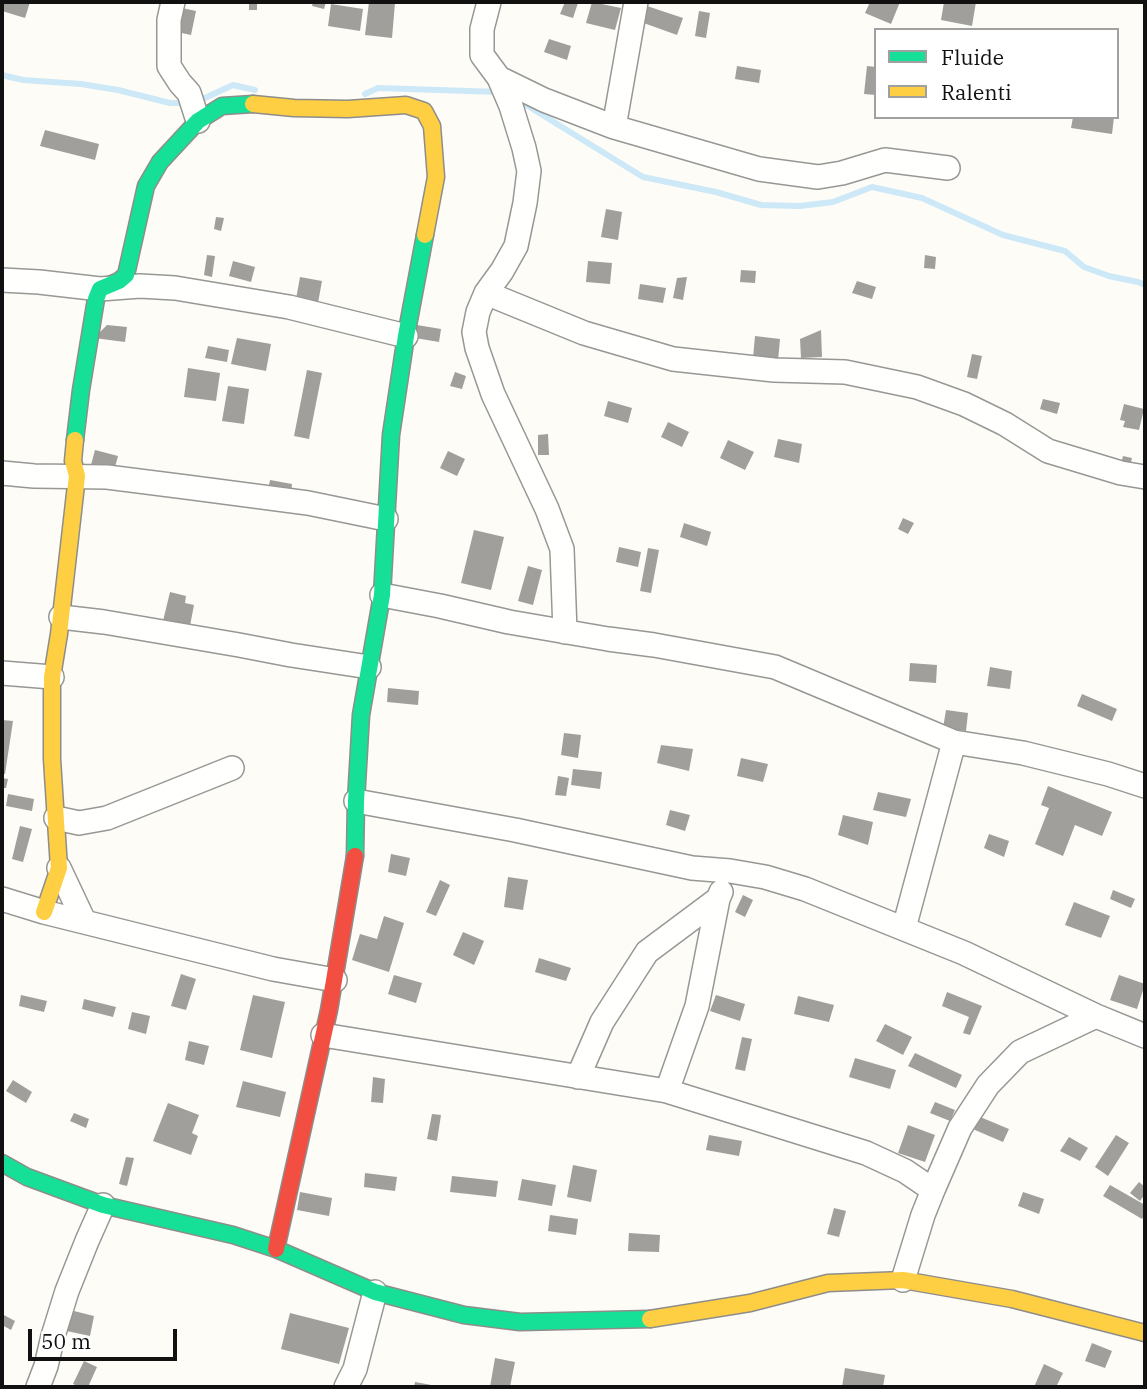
<!DOCTYPE html>
<style>
body{margin:0}
#map{position:relative;width:1147px;height:1389px;overflow:hidden;background:#fdfcf7;font-family:"IBM Plex Serif",serif}
canvas{display:block}
.frame{position:absolute;inset:0;border:4px solid #111;pointer-events:none}
.legend{position:absolute;left:874px;top:28px;width:245px;height:91px;box-sizing:border-box;background:#fff;border:2px solid #a0a0a0;margin:0;padding:9px 12px;list-style:none;font-size:21px;color:#111}
.legend li{display:flex;align-items:center;gap:14px;height:35px}
.legend b{width:35px;border:2px solid #a0a0a0}
.scale{position:absolute;left:28px;top:1329px;width:149px;height:32px;box-sizing:border-box;border:4px solid #111;border-top:0;padding-left:9px;font-size:21px;line-height:24px;white-space:nowrap;color:#111;-webkit-text-stroke:5px #fff;paint-order:stroke}
</style>
<div id="map">
<canvas width="1147" height="1389"></canvas>
<div class="frame"></div>
<ul class="legend">
<li><b style="height:9px;background:#16e098"></b>Fluide</li>
<li><b style="height:9px;background:#ffcf43"></b>Ralenti</li>
</ul>
<div class="scale">50 m</div>
</div>
<script>
const c = document.querySelector('canvas').getContext('2d');
c.lineJoin = 'round';
const poly = rows => new Path2D(rows.map(r => 'M' + r).join(''));
function strokePath(path, color, width, dash) { c.strokeStyle = color; c.lineWidth = width; c.lineCap = dash ? 'butt' : 'round'; c.setLineDash(dash || []); c.stroke(path); }
function paint(path, color) { c.fillStyle = color; c.fill(path, 'evenodd'); }
strokePath(poly([
 [2,75,23,80,81,84,118,90,170,103,186,103],
 [365,94,378,88,499,92],
 [515,98,643,177,716,192,761,205,800,206,833,202,872,187,922,198,1003,235,1065,251,1084,267,1109,276,1138,282,1145,285],
 [196,102,233,85,255,90]
]), '#cde8f7', 6);
paint(poly([
 [2,2,30,2,25,18,2,11],
 [249,2,257,2,257,10,249,10],
 [313,2,326,2,324,9,312,6],
 [369,2,395,3,392,38,365,35],
 [565,2,578,3,573,18,560,14],
 [592,2,621,8,615,30,586,23],
 [870,2,900,2,891,24,865,13],
 [944,2,976,2,972,26,941,20],
 [331,4,363,9,360,31,328,26],
 [647,6,683,18,677,35,641,22],
 [182,8,196,11,191,35,177,32],
 [699,11,710,13,706,38,695,36],
 [549,39,571,46,567,60,544,52],
 [737,66,761,70,759,83,735,79],
 [867,66,876,67,876,95,864,94],
 [1073,117,1114,117,1112,134,1071,128],
 [45,130,99,144,95,160,40,146],
 [606,209,622,212,618,240,601,237],
 [216,217,224,218,221,231,214,229],
 [207,255,215,256,212,277,204,275],
 [925,255,936,257,935,269,924,268],
 [233,261,255,267,251,282,229,276],
 [588,261,612,263,610,284,586,282],
 [741,270,756,271,755,283,740,282],
 [300,277,322,281,318,303,296,299],
 [687,277,683,300,673,298,677,278],
 [857,281,876,287,872,299,852,293],
 [640,284,666,288,663,303,638,299],
 [107,325,127,327,125,342,94,338],
 [417,325,441,329,439,342,415,338],
 [821,330,822,357,801,358,800,339],
 [755,336,780,339,778,361,753,358],
 [237,338,271,344,266,371,231,364],
 [208,346,229,350,227,362,205,358],
 [972,354,982,356,977,379,967,377],
 [188,368,220,373,216,401,184,397],
 [307,370,322,373,309,439,294,436],
 [455,372,466,376,462,389,450,386],
 [228,386,249,389,244,424,222,421],
 [1043,399,1060,403,1057,414,1040,409],
 [608,401,632,408,628,423,604,416],
 [1124,404,1144,409,1139,430,1123,427,1125,421,1120,420],
 [668,422,689,432,682,447,661,437],
 [548,434,549,455,538,455,538,435],
 [778,439,802,444,799,463,774,457],
 [728,440,754,452,745,470,720,458],
 [95,450,118,456,114,471,91,465],
 [448,451,465,459,457,476,440,468],
 [1123,456,1132,458,1129,470,1120,468],
 [270,480,292,484,291,494,268,490],
 [903,518,914,523,908,534,898,529],
 [684,523,711,532,707,546,680,537],
 [474,530,504,537,491,590,461,583],
 [619,547,641,552,638,567,616,562],
 [648,548,659,550,651,593,640,591],
 [528,566,542,570,533,605,518,601],
 [170,592,186,596,185,603,194,605,189,631,162,625],
 [910,663,937,665,936,683,909,681],
 [990,667,1012,671,1010,689,987,686],
 [388,688,419,691,418,705,387,702],
 [1082,694,1117,709,1112,721,1077,706],
 [946,710,968,713,966,731,943,728],
 [2,720,13,721,5,774,2,774],
 [564,733,581,735,578,758,561,755],
 [661,745,693,749,689,771,657,763],
 [741,758,768,764,763,782,737,776],
 [573,769,602,772,600,789,571,785],
 [558,776,569,778,566,796,555,795],
 [2,778,8,779,6,788,2,788],
 [1048,786,1112,812,1102,836,1075,825,1063,856,1035,844,1049,808,1041,805],
 [878,792,911,799,906,817,873,810],
 [8,794,34,799,32,811,6,806],
 [670,810,690,815,685,831,666,825],
 [843,815,873,822,868,845,838,835],
 [20,826,32,829,23,862,12,859],
 [989,834,1009,841,1004,857,984,848],
 [391,854,410,858,406,876,388,872],
 [508,877,528,880,523,910,504,907],
 [440,880,450,885,436,916,426,912],
 [1113,890,1135,899,1131,908,1110,899],
 [743,895,753,900,745,917,735,912],
 [1074,902,1110,916,1101,938,1065,925],
 [384,916,404,923,389,972,352,960,360,934,377,939],
 [463,932,484,941,474,965,453,955],
 [539,958,571,968,566,981,535,972],
 [181,974,196,979,186,1010,171,1006],
 [394,975,422,983,416,1003,388,994],
 [1119,975,1145,984,1137,1009,1110,1000],
 [947,992,982,1006,970,1035,963,1033,969,1017,942,1006],
 [21,995,47,1001,44,1012,19,1006],
 [253,995,285,1002,272,1058,240,1050],
 [716,995,745,1004,740,1021,710,1011],
 [798,996,834,1005,829,1022,794,1014],
 [84,999,116,1007,113,1017,82,1009],
 [132,1012,150,1016,146,1034,128,1029],
 [885,1024,912,1037,903,1055,876,1041],
 [742,1037,752,1039,745,1071,735,1069],
 [189,1041,209,1046,204,1065,185,1060],
 [915,1053,962,1075,956,1088,908,1066],
 [855,1058,896,1070,890,1089,849,1077],
 [373,1077,385,1079,383,1103,371,1102],
 [13,1080,32,1092,26,1103,6,1091],
 [243,1081,286,1092,280,1117,236,1107],
 [935,1102,955,1110,950,1121,930,1113],
 [168,1103,199,1115,192,1133,198,1136,191,1155,153,1141],
 [74,1113,89,1119,86,1128,70,1121],
 [432,1114,441,1115,437,1141,427,1139],
 [973,1114,1009,1129,1003,1142,968,1127],
 [908,1125,935,1135,925,1162,898,1153],
 [709,1135,742,1141,739,1156,706,1150],
 [1116,1135,1129,1143,1108,1176,1095,1167],
 [1069,1137,1088,1148,1080,1161,1060,1151],
 [126,1157,134,1158,127,1186,119,1184],
 [573,1165,597,1170,591,1202,567,1197],
 [365,1173,397,1177,395,1191,364,1187],
 [452,1176,498,1181,496,1197,450,1192],
 [522,1179,556,1185,552,1206,518,1200],
 [1139,1182,1145,1187,1145,1194,1140,1201,1130,1193],
 [1110,1185,1145,1205,1145,1214,1142,1219,1103,1196],
 [300,1192,332,1198,329,1216,297,1210],
 [1023,1192,1044,1199,1039,1214,1018,1206],
 [834,1208,846,1211,839,1237,827,1234],
 [550,1215,578,1219,576,1235,548,1231],
 [629,1233,660,1235,659,1252,628,1251],
 [66,1309,94,1316,90,1336,62,1330],
 [290,1313,349,1328,339,1364,281,1349],
 [2,1314,15,1321,11,1330,2,1325],
 [1092,1343,1112,1351,1105,1368,1085,1361],
 [495,1358,515,1362,510,1387,490,1387],
 [84,1361,97,1367,88,1387,80,1387,73,1384],
 [1044,1364,1063,1373,1056,1387,1034,1387],
 [845,1368,885,1375,883,1387,842,1387],
 [415,1382,437,1386,437,1387,414,1387]
]), '#a19f9c');
const street = poly([
 [173,2,169,20,169,66,180,83,189,93,198,121],
 [489,2,482,29,482,55,499,78,511,106,524,148,529,171,525,203,516,246,502,271,486,293,478,312,474,332,477,348,493,394,547,509,562,549,565,632],
 [499,78,544,100,614,127,759,169,818,177,842,173,885,160,948,168],
 [614,127,636,2],
 [2,280,39,282,100,289,140,286,175,288,289,307,406,336],
 [486,293,584,333,673,359,774,370,845,372,917,387,964,404,1005,424,1048,451,1121,473,1145,477],
 [2,473,34,476,107,477,186,487,308,503,386,519],
 [382,595,440,606,509,622,608,639,654,645,775,667,954,742,1023,753,1108,774,1145,786],
 [61,617,104,622,239,645,291,655,369,667],
 [2,673,52,677],
 [356,801,515,830,692,868,730,871,765,877,805,889,964,953,1096,1016,1145,1036],
 [56,818,79,823,107,818,232,768],
 [59,868,84,921],
 [2,899,44,912,273,969,335,980],
 [904,928,954,742],
 [323,1035,667,1091,866,1153,905,1171,933,1190],
 [578,1077,602,1022,647,952,718,899],
 [667,1091,697,1006,718,899,721,892],
 [903,1280,923,1215,933,1190,960,1128,988,1085,1020,1052,1096,1016],
 [38,1387,46,1366,53,1336,67,1291,87,1241,103,1205],
 [346,1387,355,1369,375,1292]
]);
const fast = poly([
 [75,440,81,390,96,299,100,289,119,281,126,275,146,186,160,162,198,121,222,106,253,104],
 [355,856,356,801,361,715,382,595,391,435,406,336,425,235],
 [2,1163,27,1177,103,1205,233,1235,276,1249,375,1292,464,1315,520,1322,650,1319]
]);
const slow = poly([
 [253,104,294,108,348,109,406,105,424,111,432,126,436,177,425,235],
 [44,912,59,868,52,759,52,677,59,634,77,476,73,461,75,440],
 [650,1319,750,1303,828,1283,903,1280,1012,1299,1145,1333]
]);
const jam = poly([
 [276,1249,329,1010,355,856]
]);
strokePath(street, '#979795', 26);
strokePath(fast, '#8e8d8b', 19);
strokePath(slow, '#8e8d8b', 19);
strokePath(jam, '#8e8d8b', 19);
strokePath(street, '#fffffe', 23);
strokePath(fast, '#16e098', 16);
strokePath(slow, '#ffcf43', 16);
strokePath(jam, '#f24e42', 16);
</script>
